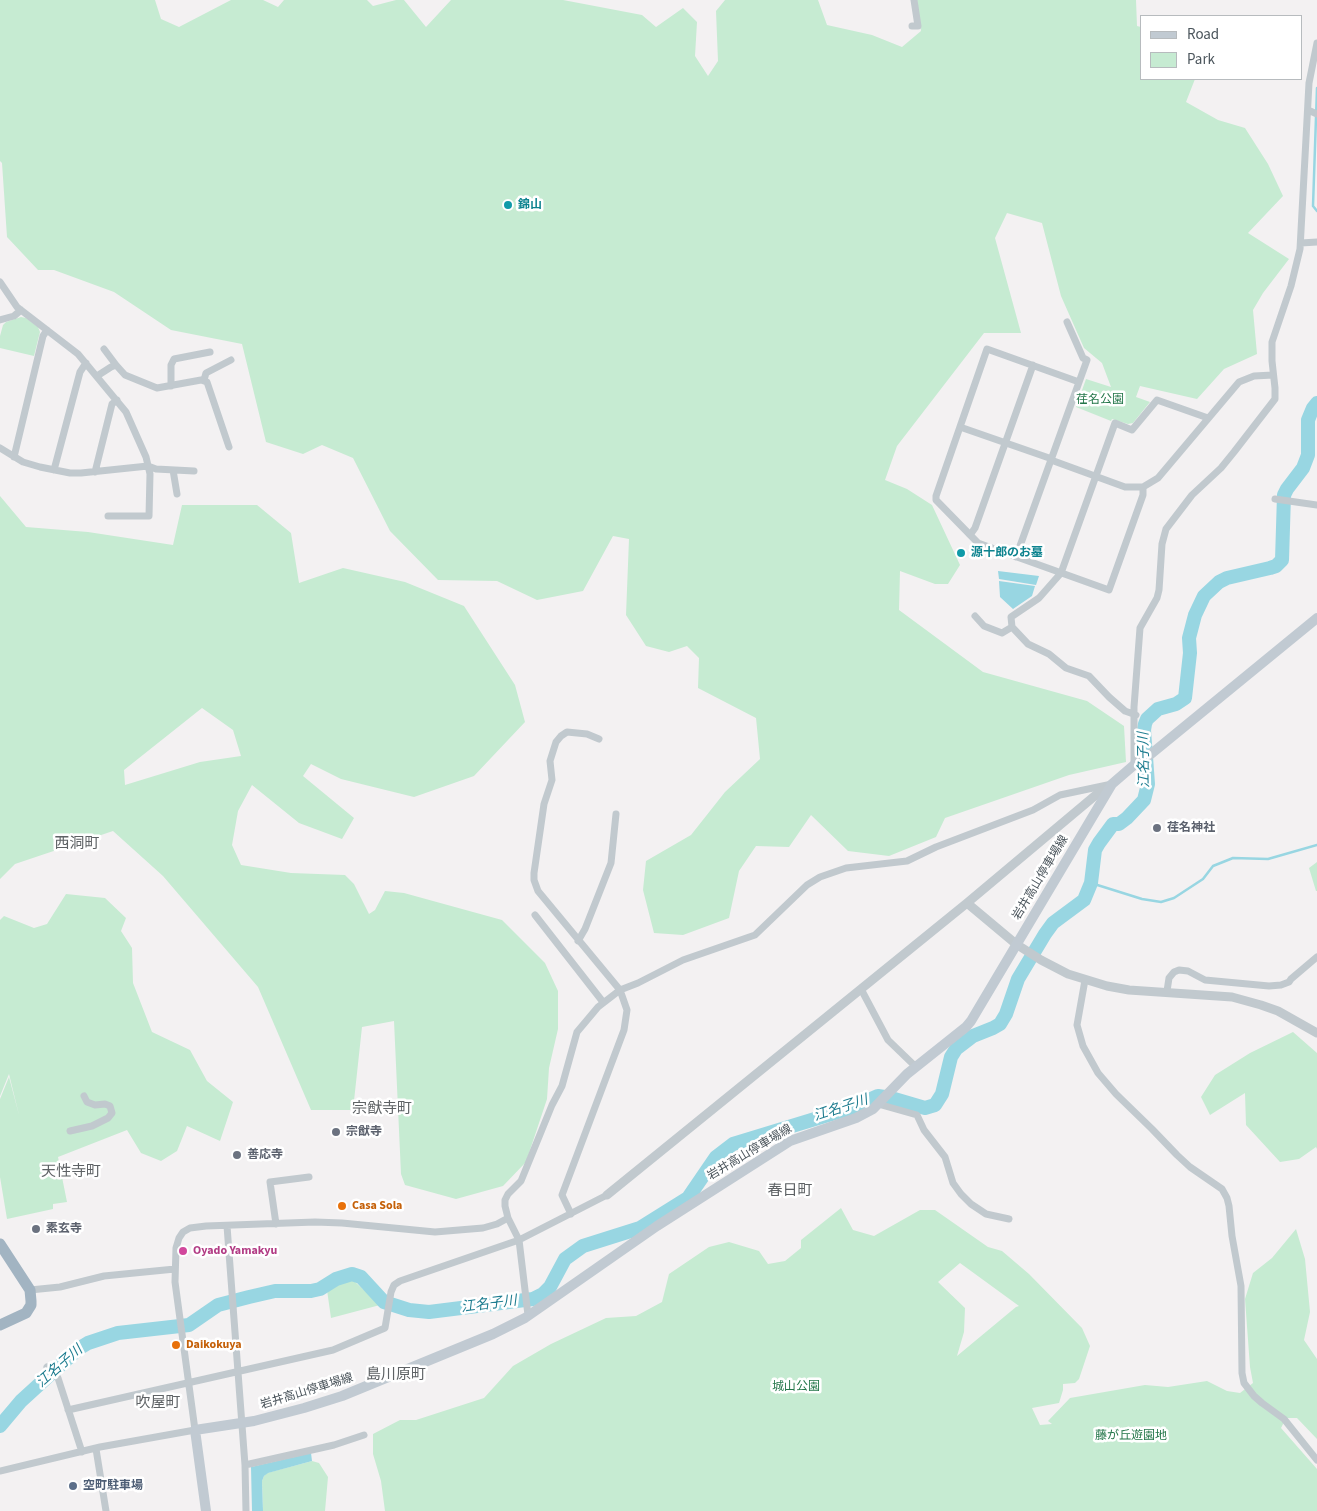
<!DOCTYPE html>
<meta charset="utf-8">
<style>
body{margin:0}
#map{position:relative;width:1317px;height:1511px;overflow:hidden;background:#f3f1f2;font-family:"Source Sans 3",sans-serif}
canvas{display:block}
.legend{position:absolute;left:1140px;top:15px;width:162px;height:65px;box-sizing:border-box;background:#fff;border:1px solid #b7bbbe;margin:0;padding:6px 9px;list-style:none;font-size:15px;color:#4b555c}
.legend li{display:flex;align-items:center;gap:10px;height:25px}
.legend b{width:25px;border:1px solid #b7bbbe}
</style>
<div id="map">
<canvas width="1317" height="1511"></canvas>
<ul class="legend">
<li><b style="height:6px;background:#c1cad2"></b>Road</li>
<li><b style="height:14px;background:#c6ebd2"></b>Park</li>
</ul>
</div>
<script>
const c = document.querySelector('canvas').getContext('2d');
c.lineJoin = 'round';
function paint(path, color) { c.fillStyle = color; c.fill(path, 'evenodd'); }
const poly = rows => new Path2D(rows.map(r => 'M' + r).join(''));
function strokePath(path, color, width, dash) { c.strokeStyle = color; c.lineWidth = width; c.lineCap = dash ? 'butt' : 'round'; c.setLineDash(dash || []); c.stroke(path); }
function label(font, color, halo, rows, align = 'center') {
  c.font = font + ' "Source Sans 3","Noto Sans JP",sans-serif'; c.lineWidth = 5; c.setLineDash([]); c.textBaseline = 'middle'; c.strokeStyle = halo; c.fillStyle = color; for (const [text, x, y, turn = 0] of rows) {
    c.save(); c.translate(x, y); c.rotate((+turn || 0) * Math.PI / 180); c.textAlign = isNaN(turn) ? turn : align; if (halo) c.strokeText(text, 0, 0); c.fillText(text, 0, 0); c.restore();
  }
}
paint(poly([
 [0,0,155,0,161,19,179,27,231,0,263,0,278,7,284,0,367,0,373,6,396,0,404,0,426,27,451,0,563,0,642,15,656,27,683,8,697,22,695,56,708,76,718,61,716,11,725,0,818,0,827,25,872,35,902,47,921,31,917,0,1136,0,1137,26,1141,27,1141,79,1195,79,1186,102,1218,120,1245,128,1268,164,1283,196,1248,233,1289,259,1263,293,1253,310,1257,354,1224,369,1197,399,1140,386,1136,397,1150,402,1133,423,1128,424,1112,419,1111,421,1076,407,1086,379,1111,387,1102,363,1084,348,1061,296,1042,223,1007,213,995,238,1021,333,984,333,897,446,885,480,907,489,932,505,960,565,948,584,935,584,900,571,899,610,983,672,1087,701,1124,726,1126,762,1069,775,945,818,936,837,889,856,848,851,811,815,789,847,756,846,739,871,729,918,683,935,654,933,643,890,646,861,691,835,725,792,760,759,756,718,698,688,699,658,687,646,669,652,646,646,626,615,629,539,613,536,583,591,537,600,497,581,438,580,390,531,353,458,322,445,303,454,266,442,242,344,171,330,114,292,54,270,38,270,7,237,2,163,0,161],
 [21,317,26,318,38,327,40,332,34,356,0,348,0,336,3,325,6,322],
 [0,496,26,527,88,532,173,545,182,505,257,505,291,533,299,583,343,568,405,582,464,606,515,685,525,722,474,776,414,797,341,779,311,764,303,776,354,818,342,839,299,823,252,785,238,811,232,845,241,865,291,873,345,875,354,884,369,914,375,910,385,891,404,893,502,920,545,963,558,991,558,1029,549,1068,547,1099,526,1162,503,1186,456,1199,405,1185,401,1174,394,1021,362,1027,353,1110,311,1110,258,987,163,876,113,831,15,864,0,879],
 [202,708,233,730,241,756,200,762,125,785,124,770],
 [1317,862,1317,891,1316,891,1309,868],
 [66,894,105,898,126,918,121,931,132,948,133,983,152,1032,190,1050,207,1081,233,1102,220,1141,187,1126,177,1151,161,1161,141,1153,127,1130,58,1157,67,1202,53,1204,53,1209,7,1219,0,1177,0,1099,9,1077,19,1115,9,1074,0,1096,0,920,4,916,34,928,47,924],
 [1293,1032,1317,1053,1317,1149,1316,1147,1299,1159,1280,1162,1246,1125,1245,1093,1210,1115,1201,1097,1215,1075,1250,1053],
 [841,1208,853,1230,874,1236,920,1210,935,1210,988,1247,1002,1251,1029,1274,1082,1328,1090,1346,1079,1379,1075,1383,1063,1384,1063,1390,1059,1403,1032,1408,1040,1425,1052,1424,1048,1421,1070,1398,1145,1385,1168,1387,1207,1381,1227,1391,1240,1393,1253,1383,1250,1367,1245,1299,1253,1273,1272,1258,1296,1229,1305,1259,1310,1312,1304,1340,1317,1359,1317,1439,1297,1418,1286,1418,1281,1428,1317,1469,1317,1511,385,1511,381,1481,373,1454,373,1434,400,1420,416,1420,484,1398,513,1366,551,1344,606,1318,636,1316,662,1302,669,1274,709,1247,729,1242,759,1251,768,1264,785,1261,801,1248,801,1240],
 [960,1263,1019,1306,1016,1307,957,1356,964,1332,965,1308,938,1282],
 [353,1280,380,1305,331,1318,327,1290,343,1281],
 [312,1461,319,1463,328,1477,325,1511,263,1511,262,1481,264,1476,267,1473]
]), '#c6ebd2');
paint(poly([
 [998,571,1039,576,1036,585,999,579],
 [999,581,1035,586,1032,596,1013,609,1000,597],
 [311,1453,312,1461,268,1473,264,1476,262,1481,263,1511,252,1511,251,1467]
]), '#98d6e2');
strokePath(poly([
 [1317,88,1313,206,1317,211],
 [1091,883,1142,899,1161,902,1174,898,1203,879,1213,866,1233,858,1268,859,1317,845]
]), '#98d6e2', 2.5);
strokePath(poly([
 [0,1426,21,1401,78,1349,88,1343,118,1333,189,1325,218,1305,249,1297,275,1291,311,1291,320,1289,336,1279,352,1274,361,1277,384,1302,409,1310,429,1312,533,1299,543,1294,550,1287,565,1259,583,1246,640,1228,688,1198,716,1157,733,1144,851,1108,878,1096,891,1098,925,1108,935,1105,942,1094,951,1057,956,1049,973,1036,993,1028,1000,1024,1006,1014,1018,979,1045,934,1053,923,1084,900,1091,883,1095,850,1099,843,1113,824,1119,824,1127,818,1144,800,1148,784,1144,730,1145,724,1147,719,1158,709,1176,704,1185,698,1190,653,1189,638,1195,615,1204,596,1219,582,1227,578,1270,568,1276,566,1282,560,1284,495,1287,489,1303,468,1308,455,1308,420,1313,408,1317,403]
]), '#98d6e2', 14);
strokePath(poly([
 [912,26,918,26,914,0],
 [1308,110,1317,114],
 [1301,243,1317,242],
 [0,282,17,307,78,354,126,412,146,457,150,474,149,516,108,516],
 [0,320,14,316,21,310],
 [104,349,116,365],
 [97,376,111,367,116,365,125,375,157,388,201,380,207,382,229,447],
 [204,380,206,373,231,360],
 [1079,382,987,349,936,496,936,500,978,543,1109,590,1143,495,1143,487],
 [171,386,171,365,174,359,210,352],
 [960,427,1052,459],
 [0,448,23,462,40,467,70,473,81,473,148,466,156,469,194,471],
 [14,457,43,336,47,330],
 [1051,460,1125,487,1143,487,1158,478,1239,382,1254,376,1273,375],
 [54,470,80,372,86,363],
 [173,470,177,494],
 [95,472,112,404,117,400],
 [1275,499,1317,505],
 [970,535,975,528,1033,365],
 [1016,557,1087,360,1083,358,1067,322],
 [975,616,984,626,1002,633,1012,627],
 [1136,715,1125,711,1109,697,1089,676,1066,668,1049,654,1028,644,1012,627,1011,617,1039,598,1061,573,1115,423,1132,430,1157,400,1208,418],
 [1134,765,1134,707,1140,628,1157,598,1159,590,1162,544,1166,529,1192,495,1221,468,1234,452,1275,399,1275,388,1272,361,1272,342,1291,286,1300,249,1309,83,1317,43],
 [535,915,603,1002],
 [578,941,585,929,611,863,616,814],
 [1085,980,1077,1025,1083,1046,1098,1073,1116,1094,1152,1129,1177,1155,1190,1167,1222,1189,1227,1198,1229,1206,1232,1236,1241,1286,1242,1373,1244,1383,1254,1396,1262,1403,1284,1419,1317,1460],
 [861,989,888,1040,916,1067],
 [1167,991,1169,978,1174,972,1179,970,1188,971,1205,980,1269,986,1281,985,1289,982,1291,979,1317,957],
 [878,1104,917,1115,924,1130,945,1157,953,1183,961,1194,971,1204,986,1214,1009,1219],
 [70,1131,92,1126,108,1118,112,1113,110,1106,105,1104,95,1105,87,1102,84,1096],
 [571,1214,562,1195,624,1030,627,1010,620,990,538,891,534,880,534,873,544,804,552,780,550,761,556,742,561,736,567,732,587,734,599,739],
 [276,1224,270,1182,309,1177],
 [227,1226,245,1465,246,1511],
 [30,1290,60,1287,104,1276,175,1269],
 [528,1315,519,1240,508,1218,505,1206,505,1200,508,1194,521,1181,552,1105,562,1086,577,1032,598,1007,620,990,638,983,683,960,755,935,807,885,820,877,846,868,907,861,936,847,1033,810,1060,795,1112,784],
 [47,1367,58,1378,82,1452],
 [68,1410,333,1350,385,1328,391,1292,394,1285,400,1281,519,1240,607,1195],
 [96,1449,106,1511],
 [245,1465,334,1445,364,1435],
 [0,1471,100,1447,195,1430,175,1282,176,1248,179,1238,183,1232,190,1228,206,1226,315,1222,342,1223,435,1232,483,1228,497,1224,508,1218]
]), '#c1c9ce', 7);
strokePath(poly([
 [967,903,1016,944,1041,960,1068,974,1107,986,1129,990,1232,997,1261,1005,1278,1011,1317,1033],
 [607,1195,967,903,1097,794,1112,784]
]), '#c1c9ce', 9);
strokePath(poly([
 [206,1511,195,1430,254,1421,304,1408,342,1396,493,1334,525,1318,657,1226,790,1141,856,1118,873,1109,907,1074,966,1027,971,1021,1112,784,1134,765,1140,763,1317,618]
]), '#c1cad2', 10);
strokePath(poly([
 [0,1244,30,1290,31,1301,31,1305,26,1313,0,1325]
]), '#a2b4c2', 11);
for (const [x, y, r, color] of [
 [508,205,5,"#0f9aa8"],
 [961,553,5,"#0f9aa8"],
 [1157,828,5,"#6b7280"],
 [336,1132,5,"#6b7280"],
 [237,1155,5,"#6b7280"],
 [342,1206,5,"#e8710a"],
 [36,1229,5,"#6b7280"],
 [183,1251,5,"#d1479c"],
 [176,1345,5,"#e8710a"],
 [73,1486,5,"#5c6f8a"]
]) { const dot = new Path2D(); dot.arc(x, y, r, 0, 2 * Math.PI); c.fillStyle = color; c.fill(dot); strokePath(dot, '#fff', 2); }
label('bold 12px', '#0d838f', '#fff', [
 ["錦山",518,205],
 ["源十郎のお墓",971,553]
], 'left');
label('12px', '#237649', '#fff', [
 ["荏名公園",1100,400],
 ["城山公園",796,1387],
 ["藤が丘遊園地",1131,1436]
]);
label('bold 12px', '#5b616d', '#fff', [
 ["荏名神社",1167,828],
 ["宗猷寺",346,1132],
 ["善応寺",247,1155],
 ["素玄寺",46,1229]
], 'left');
label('12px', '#4b555c', '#fff', [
 ["岩井高山停車場線",1041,878,-59],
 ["岩井高山停車場線",750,1153,-31],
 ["岩井高山停車場線",307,1392,-17]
]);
label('bold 12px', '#c56008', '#fff', [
 ["Casa Sola",352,1206],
 ["Daikokuya",186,1345]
], 'left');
label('bold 12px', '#b23c85', '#fff', [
 ["Oyado Yamakyu",193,1251]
], 'left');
label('bold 12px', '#4e5e75', '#fff', [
 ["空町駐車場",83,1486]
], 'left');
label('italic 14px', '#1d7c8f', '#fff', [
 ["江名子川",1145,760,-91],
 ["江名子川",841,1109,-18],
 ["江名子川",489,1305,-7],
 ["江名子川",60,1367,-41]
]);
label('15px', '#5e6265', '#fff', [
 ["西洞町",77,845],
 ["宗猷寺町",382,1110],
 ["天性寺町",71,1173],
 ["春日町",790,1192],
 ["島川原町",396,1376],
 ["吹屋町",158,1404]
]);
</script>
